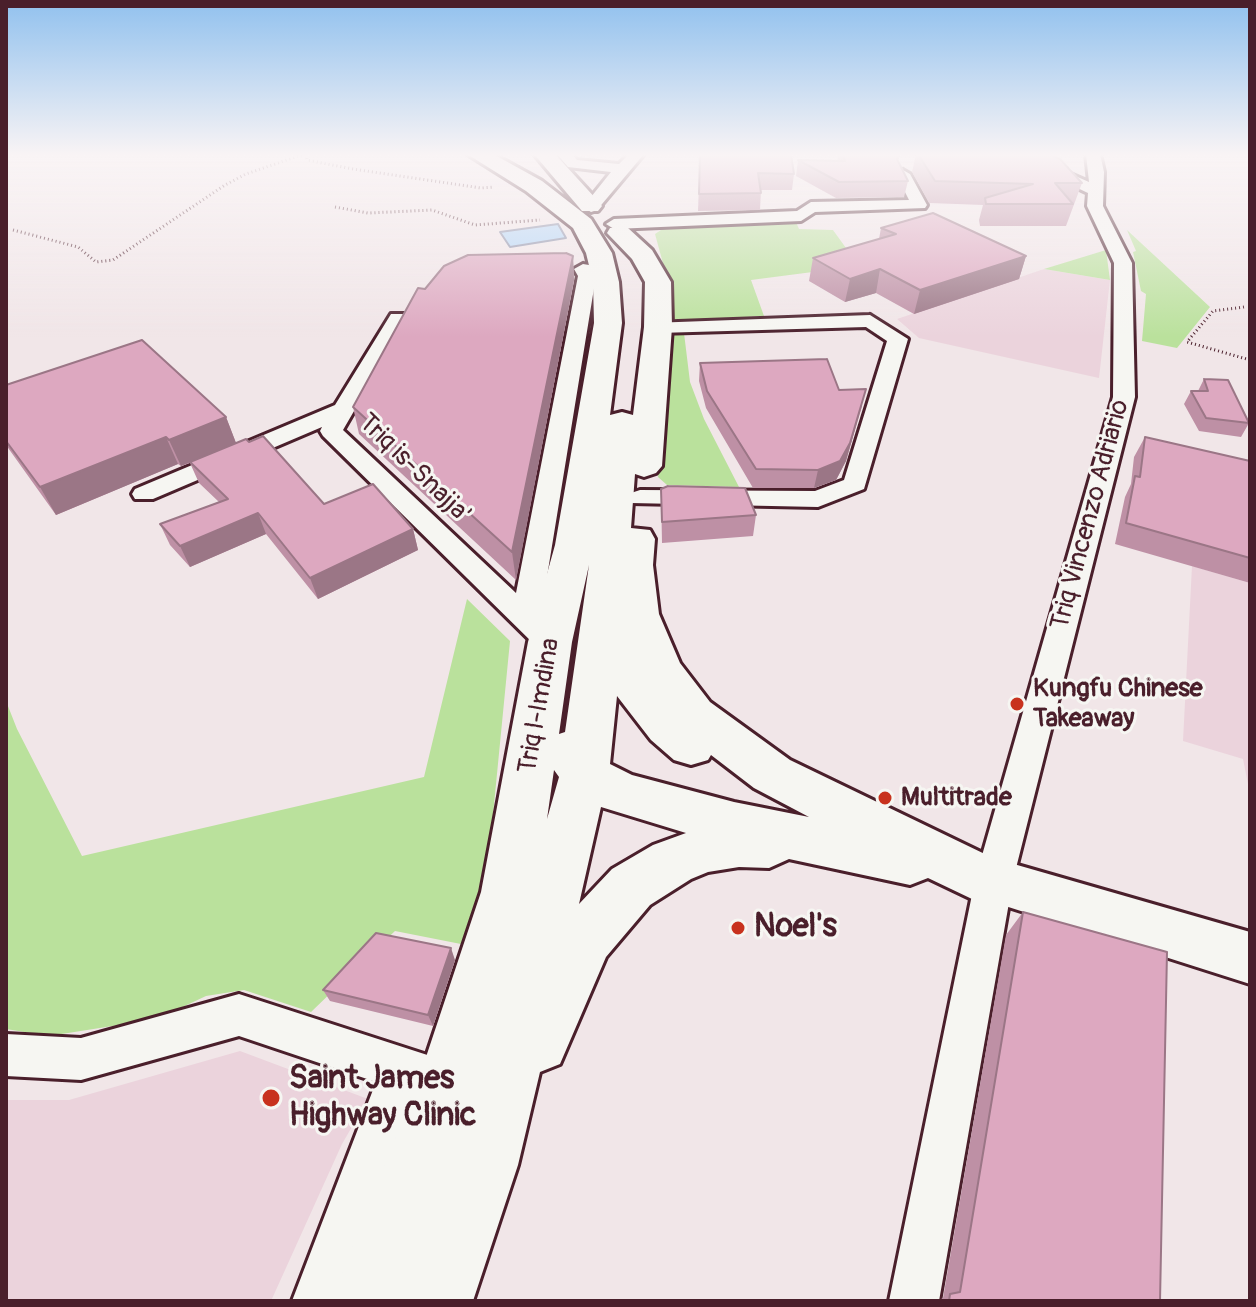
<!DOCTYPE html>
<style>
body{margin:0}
#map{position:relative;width:1256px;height:1307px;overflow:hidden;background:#f1e6e8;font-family:Pangolin,sans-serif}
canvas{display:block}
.frame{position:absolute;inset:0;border:8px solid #4a1f2b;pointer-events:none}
</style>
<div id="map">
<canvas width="1256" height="1307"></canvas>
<div class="frame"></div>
</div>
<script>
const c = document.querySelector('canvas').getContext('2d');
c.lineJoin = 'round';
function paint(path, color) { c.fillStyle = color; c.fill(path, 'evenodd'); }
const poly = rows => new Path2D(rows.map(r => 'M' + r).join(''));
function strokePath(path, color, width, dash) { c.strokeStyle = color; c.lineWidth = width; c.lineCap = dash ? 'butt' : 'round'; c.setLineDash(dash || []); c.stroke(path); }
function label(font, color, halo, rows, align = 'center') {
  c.font = font + ' Pangolin,sans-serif'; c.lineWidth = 6; c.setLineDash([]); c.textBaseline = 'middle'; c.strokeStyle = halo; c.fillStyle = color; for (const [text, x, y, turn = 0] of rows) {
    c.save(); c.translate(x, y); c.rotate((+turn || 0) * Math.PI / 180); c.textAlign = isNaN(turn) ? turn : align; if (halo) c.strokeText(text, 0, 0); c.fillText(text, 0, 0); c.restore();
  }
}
paint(poly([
 [1044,269,1110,280,1099,378,919,338,897,319],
 [1192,566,1250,583,1250,794,1243,759,1183,741],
 [240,1051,368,1099,342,1144,271,1301,6,1301,6,1100,69,1100]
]), '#ebd3dc');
paint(poly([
 [796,222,799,229,833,230,859,266,751,280,764,316,679,321,668,316,664,267,655,234,664,228,690,228,691,225],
 [1127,230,1210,307,1177,348,1142,341,1146,294,1141,291,1133,252,1136,251],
 [1106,250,1110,280,1044,269],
 [684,333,690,382,704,419,739,487,667,485,658,477,664,338],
 [467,599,510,641,487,876,466,945,395,931,311,1012,244,990,206,996,157,1019,49,1036,6,1029,6,701,17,729,82,856,424,777]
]), '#bae19c');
const water = poly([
 [558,224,566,238,510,247,500,232,558,224]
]);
paint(water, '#afd4f8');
strokePath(water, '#878ca6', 2);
const minor = poly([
 [557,154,572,154,577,160,619,164,629,154,644,154,597,210,591,212,583,207,611,172,568,167,557,154],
 [1006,154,1025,154,1089,182,1086,154,1100,154,1104,172,1103,206,1132,263,1135,397,1013,880,939,1301,889,1301,975,880,1113,397,1114,263,1087,206,1088,193,1006,154],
 [903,170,910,174,927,205,925,208,815,212,801,221,614,229,606,224,614,219,797,211,811,202,909,200,896,174,903,170],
 [583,264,589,265,596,276,544,595,569,620,565,627,556,630,565,642,560,650,550,653,540,650,323,436,320,431,322,427,153,499,135,499,132,494,135,489,335,405,391,314,405,314,408,318,343,430,516,593,578,276,574,269,583,264],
 [870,315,908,339,864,489,818,507,631,503,627,498,631,493,640,490,815,491,844,480,887,341,866,327,658,333,648,327,651,323,870,315],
 [239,994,449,1062,464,1069,471,1084,464,1099,449,1106,415,1095,342,1301,292,1301,376,1082,239,1036,81,1080,6,1076,6,1034,81,1038,239,994]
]);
const major = poly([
 [972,852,1250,932,1250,984,955,890,947,874,955,858,972,852]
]);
const highway = poly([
 [467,154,493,154,542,181,591,219,612,253,619,282,622,323,610,415,622,412,633,415,644,327,645,282,632,259,607,233,610,228,628,228,652,250,671,282,672,327,662,466,656,473,644,477,635,474,631,528,650,530,655,539,653,565,659,614,680,663,710,702,790,760,991,857,999,874,991,891,972,899,928,878,910,885,789,859,769,868,739,867,708,872,691,879,650,905,606,957,560,1064,540,1072,518,1165,473,1301,331,1301,417,1084,481,892,528,642,555,545,594,323,593,282,586,253,573,228,526,191,467,154],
 [589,565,565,732,559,734,572,642,589,565],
 [617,696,651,740,674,760,691,765,708,760,711,755,754,788,809,817,734,802,632,775,610,764,617,696],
 [554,770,559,777,547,819,554,770],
 [601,807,686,833,653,845,612,869,579,904,601,807],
 [534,154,555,154,598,201,602,206,598,211,582,211,534,154]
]);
strokePath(minor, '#4a1f2b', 6);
strokePath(major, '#4a1f2b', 6);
strokePath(highway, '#4a1f2b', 6);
strokePath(poly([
 [306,154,307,160,353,169,481,188,494,187],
 [335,207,368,213,432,210,475,225,540,220],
 [13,230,78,247,96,262,113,260,225,185,246,174,304,154],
 [1244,307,1213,311,1187,342,1250,360]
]), '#4a1f2b', 3, [1, 3]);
paint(minor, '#f6f6f2');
paint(major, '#f6f6f2');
paint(highway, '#f6f6f2');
paint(poly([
 [700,154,794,174,792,190,761,190,760,210,698,211],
 [837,154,900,154,898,162,908,181,904,197,836,198,796,176,798,160,838,161],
 [916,154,1048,154,1082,183,1066,226,980,226,979,220,983,205,929,203,912,172],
 [881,228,1026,256,1019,279,914,314,876,293,845,302,809,281,813,258,879,239],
 [573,256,574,280,516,580,359,434,353,407,425,289],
 [700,363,839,390,862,406,846,461,836,480,814,488,753,488,706,408,699,381],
 [1204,379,1249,423,1241,437,1199,431,1184,404,1191,391,1198,391],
 [6,385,226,417,236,443,324,504,413,529,418,550,318,599,266,534,190,567,170,545,160,524,219,502,199,483,190,463,181,466,178,464,56,515,6,445],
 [1145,437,1250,461,1250,583,1115,544,1125,497,1131,484,1134,457],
 [661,489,756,515,753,536,662,543],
 [1023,912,1160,1301,937,1301,943,1298,1006,935],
 [455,960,433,1026,330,1001,323,990]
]), '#be90a5');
paint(poly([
 [581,154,599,154,581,157],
 [573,256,574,280,516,580,512,552],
 [1026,256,1019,279,914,314,920,290],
 [880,269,876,293,845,302,850,279],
 [866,389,846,461,836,480,814,488,818,470],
 [226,417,236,443,181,466,169,440],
 [166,437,178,464,56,515,40,487],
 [258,513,266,534,190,567,180,546],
 [413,529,418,550,318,599,310,578],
 [451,948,455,960,433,1026,428,1015]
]), '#9b7686');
const building = poly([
 [700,154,791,154,794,174,758,173,761,193,699,194,700,154],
 [843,154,900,154,897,159,908,181,839,182,798,160,845,161,843,154],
 [918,154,1048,154,1060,159,1082,183,1055,183,1073,204,986,204,985,198,1033,184,935,181,918,154],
 [933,213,1026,256,920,290,880,269,850,279,813,258,896,234,881,228,933,213],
 [566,253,573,256,512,552,353,407,418,288,425,289,444,266,468,255,566,253],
 [142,340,226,417,169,440,166,437,40,487,6,441,6,385,142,340],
 [827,359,839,390,866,389,850,443,840,461,818,470,756,469,707,391,700,363,827,359],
 [1204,379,1228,380,1249,423,1206,418,1191,391,1208,391,1204,379],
 [263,436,324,504,373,484,413,529,310,578,258,513,180,546,160,524,228,499,190,462,246,439,249,442,263,436],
 [1145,437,1250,461,1250,558,1126,523,1135,476,1140,477,1145,437],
 [668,486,745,488,756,515,662,522,661,489,668,486],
 [1023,912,1167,952,1160,1301,949,1301,950,1294,960,1292,1023,912],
 [376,933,451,948,428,1015,323,990,376,933]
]);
paint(building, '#dda8c0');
strokePath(building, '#9b7686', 2);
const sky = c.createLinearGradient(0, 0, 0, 337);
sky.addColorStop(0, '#91c1ee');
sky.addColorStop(0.46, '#f9f4f5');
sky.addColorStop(1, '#f9f4f500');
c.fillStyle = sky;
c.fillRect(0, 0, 1256, 337);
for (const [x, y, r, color] of [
 [1017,704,8,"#c8321e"],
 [885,798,8,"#c8321e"],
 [738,928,8,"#c8321e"],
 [271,1098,10,"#c8321e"]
]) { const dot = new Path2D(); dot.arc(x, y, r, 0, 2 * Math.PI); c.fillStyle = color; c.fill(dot); strokePath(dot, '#f6f6f2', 3); }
label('26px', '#4a1f2b', '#f6f6f2', [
 ["Triq is-Snajja'",414,469,44],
 ["Triq Vincenzo Adriario",1091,515,-75],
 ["Triq l-Imdina",540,706,-80]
]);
label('bold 26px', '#4a1f2b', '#f6f6f2', [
 ["Kungfu Chinese",1033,689],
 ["Takeaway",1033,719],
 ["Multitrade",901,798]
], 'left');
label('bold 32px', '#4a1f2b', '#f6f6f2', [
 ["Noel's",754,928],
 ["Saint James",289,1080],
 ["Highway Clinic",289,1117]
], 'left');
</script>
